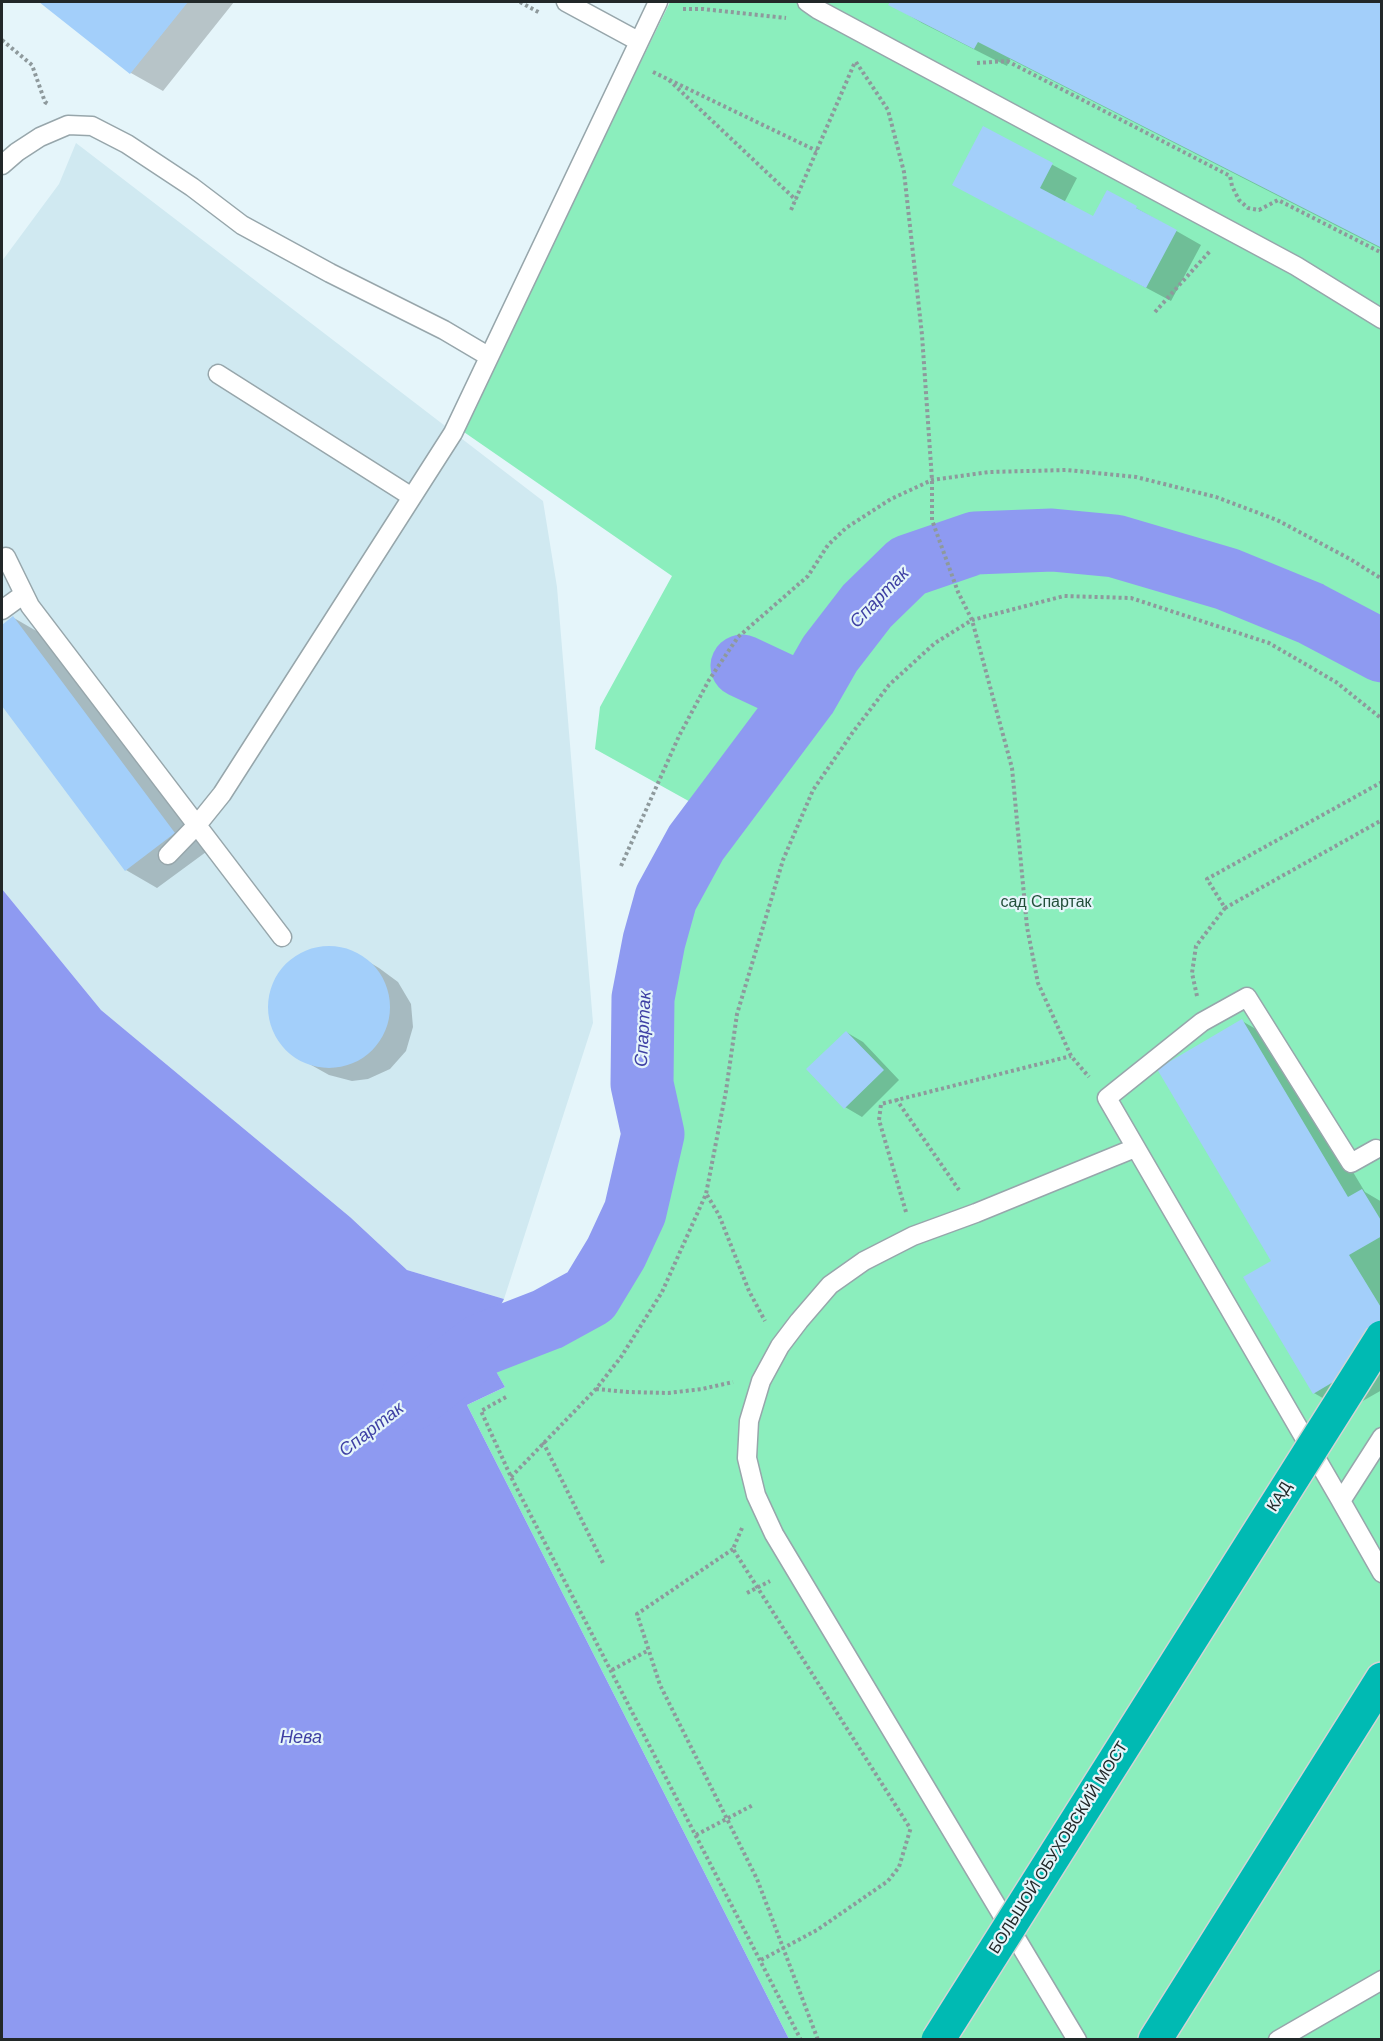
<!DOCTYPE html>
<meta charset="utf-8">
<style>
body{margin:0}
#map{position:relative;width:1383px;height:2041px;overflow:hidden;background:#e5f5fa;font-family:"DM Sans",sans-serif}
canvas{display:block}
.frame{position:absolute;inset:0;border:3px solid #222829;pointer-events:none}
</style>
<div id="map">
<canvas width="1383" height="2041"></canvas>
<div class="frame"></div>
</div>
<script>
const c = document.querySelector('canvas').getContext('2d');
c.lineJoin = 'round';
function paint(path, color) { c.fillStyle = color; c.fill(path, 'evenodd'); }
const poly = rows => new Path2D(rows.map(r => 'M' + r).join(''));
function strokePath(path, color, width, dash) { c.strokeStyle = color; c.lineWidth = width; c.lineCap = dash ? 'butt' : 'round'; c.setLineDash(dash || []); c.stroke(path); }
function label(font, color, halo, rows, align = 'center') {
  c.font = font + ' "DM Sans",sans-serif'; c.lineWidth = 4.5; c.setLineDash([]); c.textBaseline = 'middle'; c.strokeStyle = halo; c.fillStyle = color; for (const [text, x, y, turn = 0] of rows) {
    c.save(); c.translate(x, y); c.rotate((+turn || 0) * Math.PI / 180); c.textAlign = isNaN(turn) ? turn : align; if (halo) c.strokeText(text, 0, 0); c.fillText(text, 0, 0); c.restore();
  }
}
paint(poly([
 [76,143,543,501,557,587,593,1023,504,1299,407,1270,350,1217,101,1010,2,889,2,261,59,184]
]), '#d0e9f1');
paint(poly([
 [670,2,1381,2,1381,2039,789,2039,467,1405,505,1387,487,1356,532,1325,570,1289,605,1235,626,1169,639,1085,649,963,660,920,686,871,721,819,595,749,600,707,672,576,461,430]
]), '#8beebd');
paint(poly([
 [2,889,101,1010,350,1217,407,1270,504,1299,481,1345,505,1387,467,1405,789,2039,2,2039]
]), '#8e9af1');
paint(poly([
 [42,2,234,2,163,91,131,73],
 [892,2,1382,2,1382,249,1010,59,1007,66,922,23,890,4],
 [984,128,1077,178,1064,203,1094,219,1108,192,1201,245,1171,301,978,198],
 [14,618,45,636,206,852,157,888,126,870,2,703,2,627],
 [330,948,354,953,379,968,398,982,411,1004,413,1027,406,1051,390,1069,368,1079,352,1081,329,1075,304,1061,284,1046,272,1025,270,1001,277,978,293,960,306,952],
 [1242,1021,1273,1039,1365,1192,1382,1202,1382,1272,1380,1273,1382,1276,1382,1390,1345,1411,1314,1393,1273,1261],
 [846,1032,863,1042,899,1080,862,1117,845,1107]
]), '#0003');
strokePath(poly([
 [742,666,806,696],
 [412,1399,481,1345,548,1319,590,1296,616,1253,635,1212,653,1134,642,1084,643,998,654,941,666,898,696,843,806,696,830,654,867,606,908,566,975,543,1052,540,1115,546,1227,579,1310,613,1382,651]
]), '#8e9af1', 63);
paint(poly([
 [39,2,188,2,130,74],
 [890,2,1382,2,1382,248,978,42,974,49,888,5],
 [983,126,1053,163,1040,188,1093,216,1107,190,1137,206,1136,208,1177,230,1146,288,952,185],
 [13,616,175,833,125,871,2,706,2,625],
 '268 1007a61 61 0 1 1 122 0a61 61 0 1 1-122 0Z',
 [1242,1019,1348,1197,1362,1189,1382,1222,1382,1236,1349,1255,1382,1309,1382,1353,1313,1394,1243,1277,1271,1261,1157,1069],
 [846,1031,884,1070,844,1109,806,1069]
]), '#a3cffa');
const service = poly([
 [566,2,638,41],
 [807,2,817,9,1296,266,1382,319],
 [2,165,17,152,40,137,68,125,92,126,127,144,192,187,242,225,330,273,444,330,488,356],
 [218,374,412,497],
 [6,557,30,606,282,937],
 [2,610,24,594],
 [168,855,197,825,222,794,453,433,658,2],
 [1382,1437,1341,1501,1382,1573],
 [1341,1501,1107,1098,1202,1022,1247,997,1351,1163,1376,1149],
 [1077,2040,774,1534,756,1495,747,1458,749,1421,761,1381,780,1346,799,1321,830,1285,864,1261,913,1236,976,1213,1135,1148],
 [1278,2040,1382,1980]
]);
const motorway = poly([
 [1155,2040,1382,1679]
]);
strokePath(service, '#97a6ab', 21);
strokePath(motorway, '#d3d4d4', 36);
strokePath(poly([
 [520,2,540,13],
 [683,9,703,9,786,18],
 [2,40,32,65,45,102,48,104],
 [856,62,888,110,904,172,922,335,932,480,932,520,958,592,972,620,1012,768,1027,927,1038,983,1071,1056,1089,1077],
 [977,63,1007,61,1230,176,1232,186,1239,200,1248,208,1259,210,1278,200,1382,253],
 [653,72,817,151],
 [669,80,796,200],
 [791,210,855,62],
 [1155,312,1210,251],
 [1382,782,1207,879,1225,908,1382,820],
 [621,866,679,736,709,680,738,637,808,576,828,545,846,528,891,499,932,480,989,472,1067,470,1136,477,1216,497,1277,520,1350,559,1382,579],
 [1197,996,1192,973,1196,946,1225,908],
 [896,1099,959,1190],
 [707,1195,719,1215,749,1291,765,1321],
 [906,1212,879,1120,881,1104,1071,1056],
 [596,1389,628,1392,668,1393,702,1389,733,1382],
 [506,1397,481,1411,511,1477,801,2040],
 [543,1442,603,1563],
 [511,1477,596,1389,621,1357,662,1292,706,1194,726,1091,737,1014,783,860,813,790,853,732,889,685,935,643,972,620,1064,596,1131,598,1269,643,1336,682,1382,719],
 [742,1528,733,1549,910,1828],
 [733,1549,637,1614,660,1685,757,1879,818,2040],
 [747,1593,770,1581],
 [612,1670,647,1651],
 [696,1835,753,1805],
 [761,1960,817,1930,888,1881,899,1867,911,1827]
]), '#8e999c', 4, [3, 3]);
strokePath(service, '#fff', 18);
strokePath(motorway, '#00bab3', 33);
const motorwayBridge = poly([
 [938,2040,1382,1337]
]);
strokePath(motorwayBridge, '#d3d4d4', 36, []);
strokePath(motorwayBridge, '#00bab3', 33);
label('16px', '#224f3a', '#e5f5fa', [
 ["сад Спартак",1046,903]
]);
label('16px', '#222829', '#e5f5fa', [
 ["КАД",1280,1497,-58],
 ["БОЛЬШОЙ ОБУХОВСКИЙ МОСТ",1059,1848,-58]
]);
label('italic 18px', '#3e40a4', '#e5f5fa', [
 ["Спартак",880,598,-46],
 ["Спартак",644,1029,-87],
 ["Спартак",372,1430,-38],
 ["Нева",301,1738]
]);
</script>
